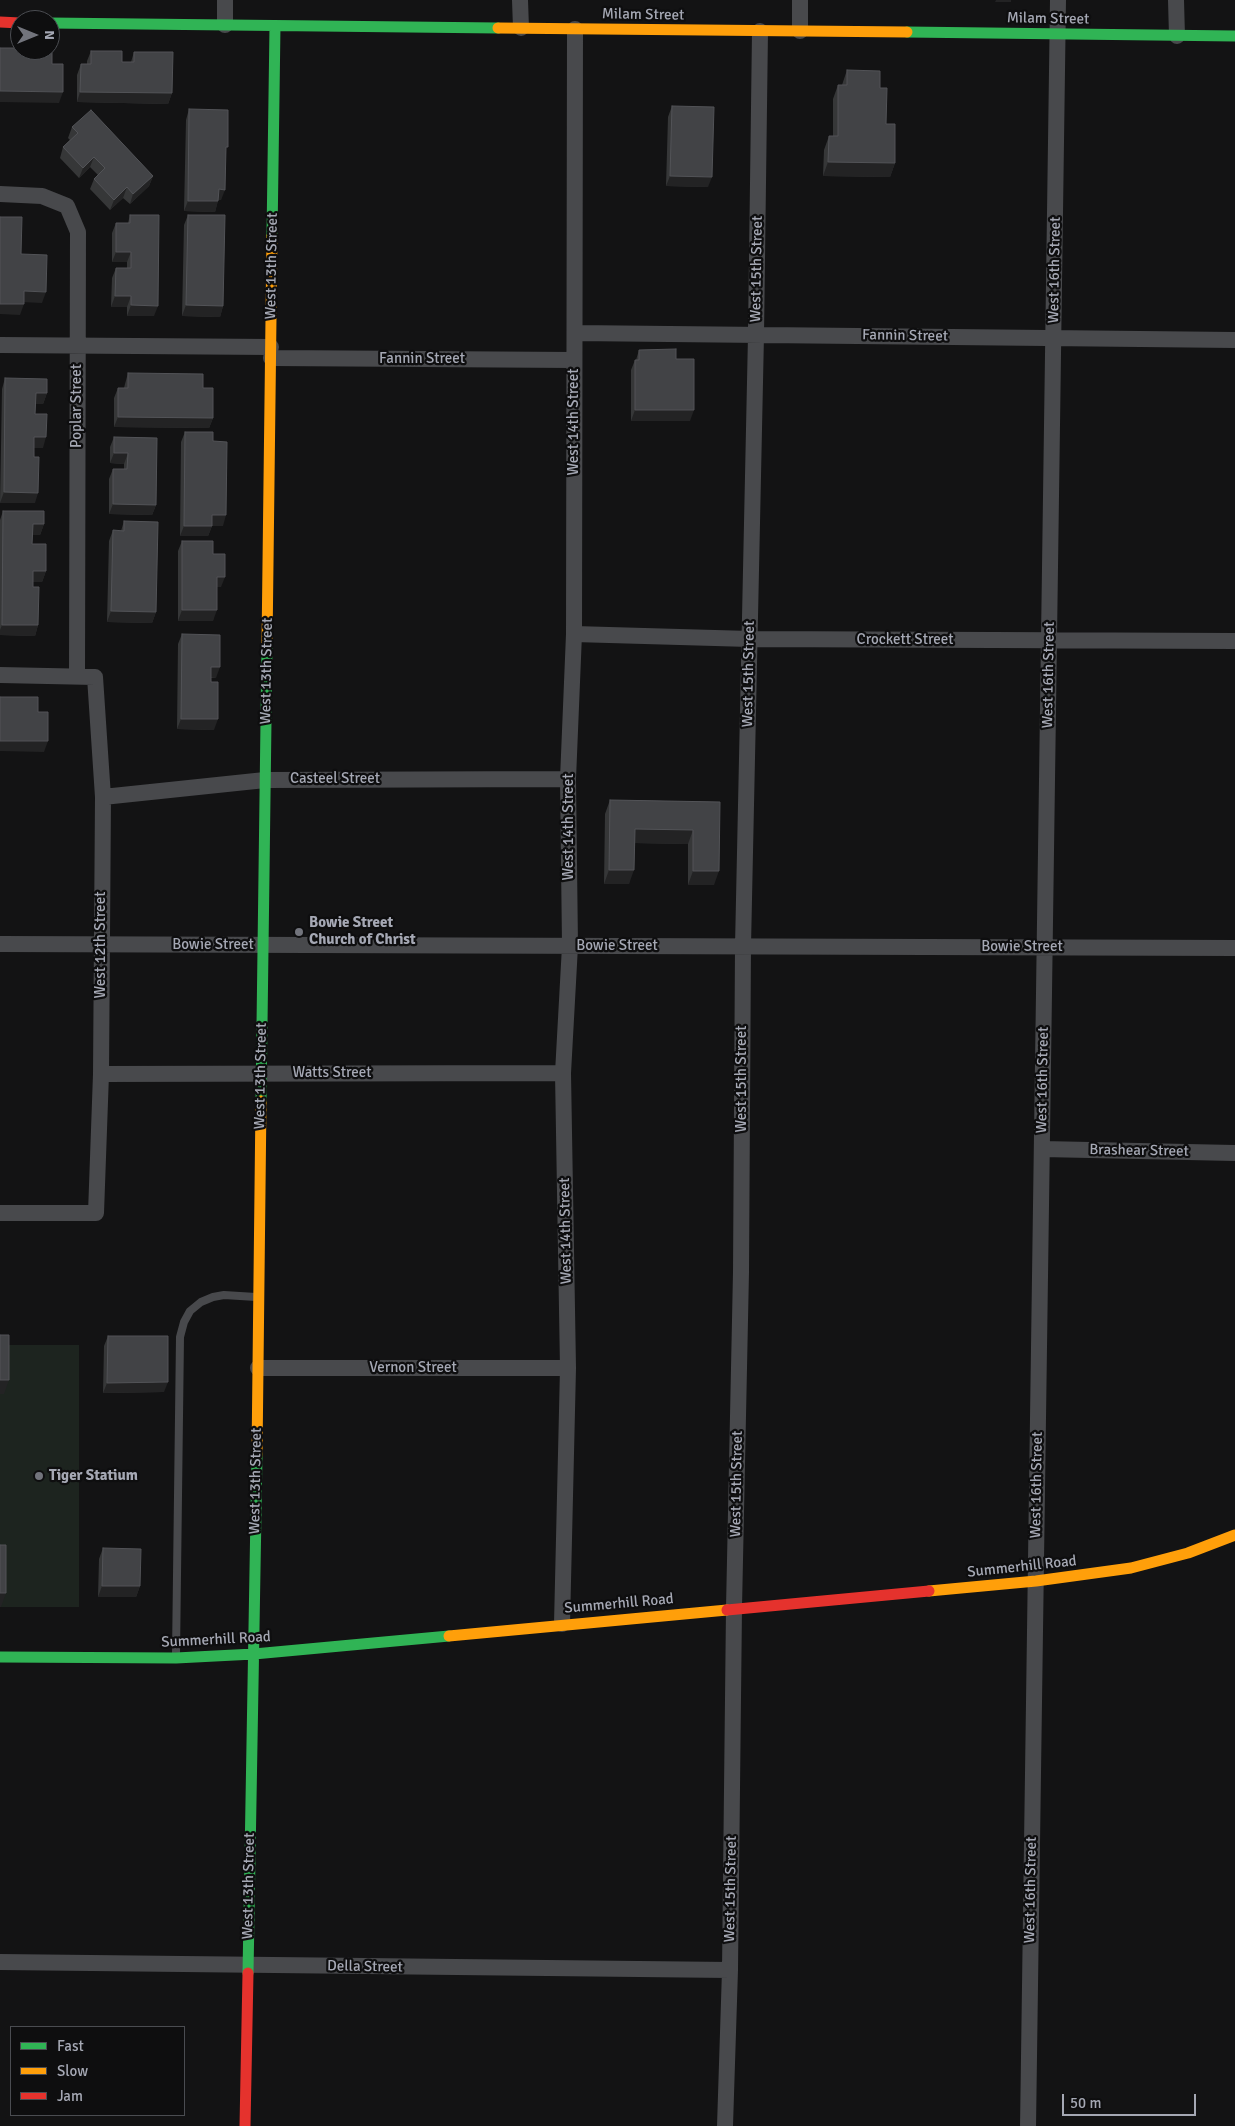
<!DOCTYPE html>
<style>
body{margin:0}
#map{position:relative;width:1235px;height:2126px;overflow:hidden;background:#131314;font-family:Signika,sans-serif}
canvas{display:block}
.legend{position:absolute;left:10px;top:2026px;width:175px;height:90px;box-sizing:border-box;background:#0e0e0f;border:1px solid #4a4c51;margin:0;padding:6px 9px;list-style:none;font-size:15px;color:#a5a8b4}
.legend li{display:flex;align-items:center;gap:10px;height:25px}
.legend b{width:25px;border:1px solid #4a4c51}
.north{position:absolute;left:10px;top:10px;width:50px;height:50px;box-sizing:border-box;background:#0e0e0f;border:1px solid #4a4c51;border-radius:50%;rotate:90deg;font-size:14px;font-weight:700;line-height:20px;text-align:center;color:#a5a8b4}
.north::after{content:'';display:block;margin:auto;width:18px;height:22px;background:#72747c;clip-path:polygon(50% 0,100% 100%,50% 72%,0 100%)}
.scale{position:absolute;left:1062px;top:2094px;width:134px;height:22px;box-sizing:border-box;border:2px solid #a5a8b4;border-top:0;padding-left:6px;font-size:15px;line-height:18px;white-space:nowrap;color:#a5a8b4;-webkit-text-stroke:4px #0e0e0f;paint-order:stroke}
</style>
<div id="map">
<canvas width="1235" height="2126"></canvas>
<ul class="legend">
<li><b style="height:6px;background:#30b455"></b>Fast</li>
<li><b style="height:6px;background:#ff9f0a"></b>Slow</li>
<li><b style="height:6px;background:#e5322d"></b>Jam</li>
</ul>
<div class="north">N</div>
<div class="scale">50 m</div>
</div>
<script>
const c = document.querySelector('canvas').getContext('2d');
c.lineJoin = 'round';
function paint(path, color) { c.fillStyle = color; c.fill(path, 'evenodd'); }
const poly = rows => new Path2D(rows.map(r => 'M' + r).join(''));
function strokePath(path, color, width, dash) { c.strokeStyle = color; c.lineWidth = width; c.lineCap = dash ? 'butt' : 'round'; c.setLineDash(dash || []); c.stroke(path); }
function label(font, color, halo, rows, align = 'center') {
  c.font = font + ' Signika,sans-serif'; c.lineWidth = 4.5; c.setLineDash([]); c.textBaseline = 'middle'; c.strokeStyle = halo; c.fillStyle = color; for (const [text, x, y, turn = 0] of rows) {
    c.save(); c.translate(x, y); c.rotate((+turn || 0) * Math.PI / 180); c.textAlign = isNaN(turn) ? turn : align; if (halo) c.strokeText(text, 0, 0); c.fillText(text, 0, 0); c.restore();
  }
}
paint(poly([
 [0,1345,79,1345,79,1607,0,1607]
]), '#1d241f');
strokePath(poly([
 [176,1654,180,1337,184,1322,190,1311,201,1302,213,1297,224,1295,256,1297]
]), '#48494c', 8);
strokePath(poly([
 [225,0,225,25],
 [520,0,521,28],
 [1176,0,1177,36],
 [800,31,800,0],
 [0,194,42,196,67,206,78,232,77,676],
 [575,333,1235,340],
 [0,345,271,347],
 [271,358,574,360],
 [574,634,750,639,1235,641],
 [0,675,95,677,103,797,101,1074,96,1213,0,1213],
 [103,797,265,780,568,779],
 [0,944,1235,948],
 [101,1074,563,1073],
 [1042,1149,1235,1153],
 [258,1368,568,1368],
 [562,1624,568,1368,563,1073,570,946,568,779,574,634,575,29],
 [0,1962,730,1970],
 [725,2126,730,1970,734,1608,741,1272,743,946,756,335,760,31],
 [1028,2126,1058,0]
]), '#48494c', 16);
strokePath(poly([
 [50,23,498,28],
 [907,32,1235,36],
 [272,236,275,26],
 [261,1101,267,645],
 [0,1657,176,1658,254,1654,449,1636],
 [248,1973,257,1455]
]), '#30b455', 11);
strokePath(poly([
 [498,28,907,32],
 [267,645,272,236],
 [257,1455,261,1101],
 [929,1591,1036,1581,1131,1568,1188,1553,1235,1535],
 [449,1636,727,1610]
]), '#ff9f0a', 11);
strokePath(poly([
 [0,22,20,23],
 [727,1610,929,1591],
 [245,2126,248,1973]
]), '#e5322d', 11);
paint(poly([
 [91,51,122,62,131,62,134,52,172,93,168,104,77,102,77,75,81,64,87,64,87,61],
 [847,70,880,88,886,124,895,163,890,177,823,176,824,150,829,136,833,136,833,99,838,85,842,85],
 [672,106,708,187,666,186,668,117],
 [189,109,226,152,221,200,218,200,215,212,184,211,186,120],
 [72,127,153,176,149,186,130,204,123,198,110,210,90,189,94,179,98,175,90,167,79,178,60,158,63,147,70,140,68,138],
 [130,215,154,316,127,316,127,307,111,307,112,278,116,268,127,268,127,262,112,262,112,233,116,223,128,223],
 [188,215,223,306,220,317,182,316,184,225],
 [639,350,676,359,690,421,631,421,631,370,635,360,636,360],
 [128,373,203,388,213,418,209,428,114,427,114,398,118,388,124,388,125,384],
 [5,378,47,393,43,404,36,404,35,414,43,448,34,448,35,503,0,503,2,389],
 [185,432,213,441,223,526,212,526,208,536,180,536,181,442],
 [114,437,157,438,156,505,152,515,109,514,109,479,113,469,124,469,124,464,110,463,110,447],
 [3,511,44,524,40,535,33,535,32,544,46,571,42,582,33,582,33,587,38,625,35,636,0,635,0,520],
 [124,521,156,612,152,623,107,622,109,541,113,530,121,531],
 [182,541,213,554,221,587,217,587,213,621,178,621,178,551],
 [182,634,216,678,211,678,214,730,177,729,178,644],
 [610,800,720,802,714,885,688,885,688,844,635,843,629,884,604,884,605,814],
 [108,1336,164,1392,103,1393,104,1346],
 [103,1548,140,1586,136,1597,98,1597,99,1559]
]), '#363738');
paint(poly([
 [996,0,1011,0,1011,2,995,2],
 [0,91,63,92,59,103,0,102],
 [80,92,172,93,168,104,77,102],
 [94,157,90,167,79,178,83,168],
 [828,162,895,163,890,177,823,176],
 [153,176,149,186,130,204,133,194],
 [670,176,712,177,708,187,666,186],
 [127,187,123,198,110,210,114,200],
 [219,189,225,190,221,200,215,200],
 [188,201,218,201,215,212,184,211],
 [116,252,131,252,127,262,112,262],
 [24,291,46,292,42,303,21,302],
 [115,296,131,296,127,307,111,307],
 [0,304,24,304,20,315,0,314],
 [131,305,158,306,154,316,127,316],
 [186,305,223,306,220,317,182,316],
 [36,393,47,393,43,404,32,404],
 [635,410,694,410,690,421,631,421],
 [118,417,213,418,209,428,114,427],
 [34,437,46,437,43,448,30,448],
 [114,453,128,453,124,464,110,463],
 [4,492,38,493,35,503,0,503],
 [113,504,156,505,152,515,109,514],
 [212,515,226,515,223,526,208,526],
 [33,524,44,524,40,535,29,535],
 [184,526,212,526,208,536,180,536],
 [33,571,46,571,42,582,29,582],
 [217,577,225,577,221,587,213,587],
 [182,610,217,610,213,621,178,621],
 [111,611,156,612,152,623,107,622],
 [2,625,38,625,35,636,0,635,0,630],
 [211,667,220,667,216,678,207,677],
 [181,719,218,719,214,730,177,729],
 [0,741,48,741,44,752,0,751],
 [635,829,693,830,688,844,630,843],
 [609,870,634,870,629,884,604,884],
 [693,871,719,871,714,885,688,885],
 [0,1380,9,1380,4,1394,0,1394],
 [168,1382,164,1392,103,1393,107,1383],
 [102,1586,140,1586,136,1597,98,1597],
 [0,1593,6,1593,1,1607,0,1607]
]), '#232324');
const building = poly([
 [0,48,20,48,20,50,50,50,50,49,52,49,52,64,63,64,63,92,0,91,0,48],
 [91,51,122,51,122,62,134,62,134,52,173,52,172,93,80,92,81,64,91,64,91,51],
 [847,70,880,71,880,88,887,88,886,124,895,124,895,163,828,162,829,136,838,136,838,85,847,85,847,70],
 [672,106,714,107,712,177,670,176,672,106],
 [189,109,228,110,228,147,226,147,225,190,219,189,218,201,188,201,189,109],
 [91,110,153,176,133,194,127,187,114,200,94,179,105,168,94,157,83,168,63,147,78,133,72,127,91,110],
 [130,215,159,215,158,306,131,305,131,296,115,296,116,268,131,268,131,252,116,252,116,223,130,223,130,215],
 [188,215,225,215,223,306,186,305,188,215],
 [0,217,22,217,21,254,47,255,46,292,24,291,24,304,0,304,0,217],
 [676,349,676,359,694,359,694,410,635,410,635,360,639,360,639,350,676,349],
 [128,373,203,374,203,388,213,388,213,418,118,417,118,388,128,388,128,373],
 [5,378,47,379,47,393,36,393,35,414,47,414,46,437,34,437,34,457,39,457,38,493,4,492,5,378],
 [185,432,213,432,213,441,227,442,226,515,212,515,212,526,184,526,185,432],
 [114,437,157,438,156,505,113,504,113,469,127,469,128,453,114,453,114,437],
 [3,511,44,511,44,524,33,524,32,544,46,544,46,571,33,571,33,587,39,587,38,625,2,625,3,511],
 [124,521,158,522,156,612,111,611,113,530,124,531,124,521],
 [182,541,213,541,213,554,225,554,225,577,217,577,217,610,182,610,182,541],
 [182,634,220,635,220,667,211,667,211,682,218,682,218,719,181,719,182,634],
 [0,697,38,697,38,712,48,712,48,741,0,741,0,697],
 [610,800,720,802,719,871,693,871,693,830,635,829,634,870,609,870,610,800],
 [0,1335,9,1335,9,1380,0,1380,0,1335],
 [108,1336,168,1336,168,1382,107,1383,108,1336],
 [0,1545,6,1545,6,1593,0,1593,0,1545],
 [103,1548,141,1549,140,1586,102,1586,103,1548]
]);
paint(building, '#424346');
strokePath(building, '#525357', 1);
for (const [x, y, r, color] of [
 [299,932,5,"#72747c"],
 [39,1476,5,"#72747c"]
]) { const dot = new Path2D(); dot.arc(x, y, r, 0, 2 * Math.PI); c.fillStyle = color; c.fill(dot); strokePath(dot, '#0e0e0f', 2); }
label('15px', '#a5a8b4', '#0e0e0f', [
 ["Milam Street",643,15,1],
 ["Milam Street",1048,19,1],
 ["West 13th Street",272,266,-89],
 ["West 15th Street",757,269,-89],
 ["West 16th Street",1055,270,-89],
 ["Fannin Street",905,336,1],
 ["Fannin Street",422,359],
 ["Poplar Street",77,406,-90],
 ["West 14th Street",574,422,-90],
 ["Crockett Street",905,640],
 ["West 13th Street",267,671,-89],
 ["West 15th Street",749,674,-89],
 ["West 16th Street",1049,675,-89],
 ["Casteel Street",335,779],
 ["West 14th Street",569,827,-90],
 ["West 12th Street",101,945,-90],
 ["Bowie Street",213,945],
 ["Bowie Street",617,946],
 ["Bowie Street",1022,947],
 ["Watts Street",332,1073],
 ["West 13th Street",261,1076,-89],
 ["West 15th Street",742,1079,-90],
 ["West 16th Street",1043,1080,-89],
 ["Brashear Street",1139,1151,1],
 ["West 14th Street",566,1231,-91],
 ["Vernon Street",413,1368],
 ["West 13th Street",256,1481,-89],
 ["West 15th Street",737,1484,-89],
 ["West 16th Street",1037,1485,-89],
 ["Summerhill Road",1022,1567,-6],
 ["Summerhill Road",619,1604,-5],
 ["Summerhill Road",216,1640,-3],
 ["West 13th Street",249,1886,-89],
 ["West 15th Street",731,1889,-89],
 ["West 16th Street",1031,1890,-89],
 ["Della Street",365,1967,1]
]);
label('bold 15px', '#a5a8b4', '#0e0e0f', [
 ["Bowie Street",309,923],
 ["Church of Christ",309,940],
 ["Tiger Statium",49,1476]
], 'left');
</script>
